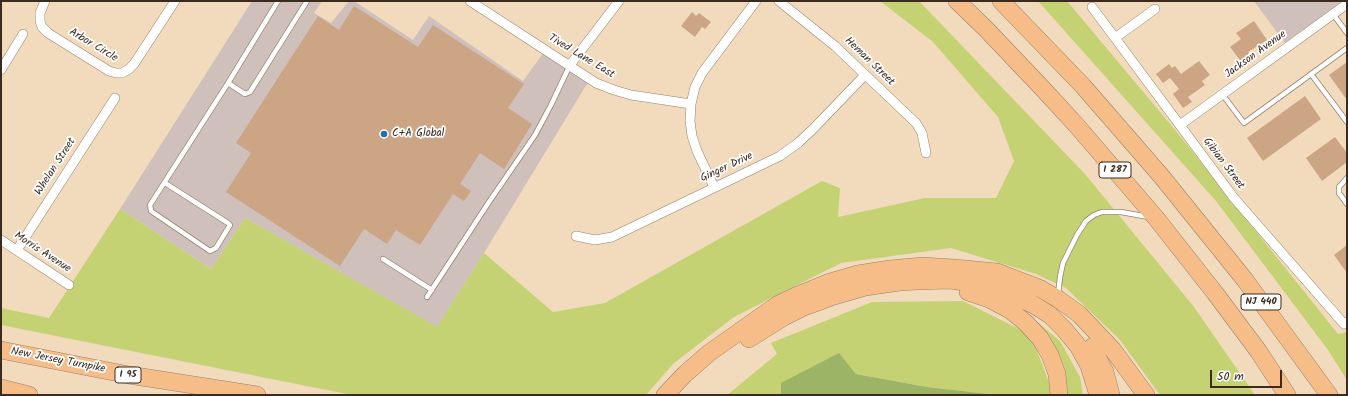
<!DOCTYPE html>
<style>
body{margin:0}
#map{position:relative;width:1348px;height:396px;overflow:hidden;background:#f2dbbc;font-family:Kalam,sans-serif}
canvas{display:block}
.frame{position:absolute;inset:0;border:2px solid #3b2a1e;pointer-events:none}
.scale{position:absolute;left:1210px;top:370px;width:72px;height:18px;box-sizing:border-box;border:2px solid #3b2a1e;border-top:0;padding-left:5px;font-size:12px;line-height:14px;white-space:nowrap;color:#3b2a1e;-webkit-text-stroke:3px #fff;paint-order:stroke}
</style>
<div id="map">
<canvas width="1348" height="396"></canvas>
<div class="frame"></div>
<div class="scale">50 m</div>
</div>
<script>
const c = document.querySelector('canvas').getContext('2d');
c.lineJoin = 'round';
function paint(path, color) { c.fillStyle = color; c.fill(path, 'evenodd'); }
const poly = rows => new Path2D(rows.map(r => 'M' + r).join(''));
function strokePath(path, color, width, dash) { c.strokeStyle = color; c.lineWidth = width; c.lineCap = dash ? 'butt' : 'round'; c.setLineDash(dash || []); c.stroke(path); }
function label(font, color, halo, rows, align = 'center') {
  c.font = font + ' Kalam,sans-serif'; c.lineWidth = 3.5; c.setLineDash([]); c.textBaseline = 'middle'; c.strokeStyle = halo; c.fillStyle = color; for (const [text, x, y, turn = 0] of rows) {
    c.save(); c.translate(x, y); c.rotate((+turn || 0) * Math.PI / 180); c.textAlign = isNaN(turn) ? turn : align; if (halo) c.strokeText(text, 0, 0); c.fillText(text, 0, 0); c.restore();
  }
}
paint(poly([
 [252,1,322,1,314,13,331,23,349,1,354,1,413,40,429,16,523,81,544,52,590,79,484,253,437,328,245,218,211,269,120,209],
 [1254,1,1347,1,1290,50]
]), '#cfc0bb');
paint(poly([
 [880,1,919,1,1085,174,1194,307,1255,395,1160,395,1120,340,1066,288,1036,274,951,248,841,263,734,317,674,363,646,395,352,395,1,325,1,308,49,318,120,209,211,269,245,218,437,327,484,253,553,312,605,303,822,181,840,188,838,217,925,198,996,198,1014,161,998,117,933,42],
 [1038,1,1067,1,1176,131,1338,334,1347,332,1347,380,1328,350,1216,201],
 [963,301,1031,335,1053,393,1053,395,997,395,927,387,856,374,839,354,782,383,781,395,727,395,777,354,771,343,872,302],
 [1035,320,1060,341,1080,377,1083,395,1064,395,1063,373]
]), '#c4d274');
paint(poly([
 [839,353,856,374,927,387,997,395,781,395,781,383]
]), '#9bb466');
paint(poly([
 [354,6,418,47,433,25,524,84,508,108,532,124,504,169,480,153,460,184,471,191,464,201,453,194,420,245,396,230,387,244,364,229,340,266,226,192,251,153,236,143,318,16,339,30],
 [692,12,696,16,699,13,711,22,705,29,702,27,695,37,681,26],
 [1254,21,1267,40,1248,52,1252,57,1243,64,1230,47,1241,39,1236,33],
 [1199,61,1210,75,1202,81,1205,85,1188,97,1192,102,1183,108,1173,94,1179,89,1170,78,1163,83,1156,74,1169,64,1172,68,1175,66,1181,74],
 [1347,62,1347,100,1329,75],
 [1305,96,1321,119,1263,161,1247,138],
 [1335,137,1347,153,1347,162,1322,181,1306,158],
 [1347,245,1347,273,1334,255]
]), '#cba584');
const service = poly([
 [1333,14,1347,33],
 [1311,74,1347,122],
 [228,83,278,1],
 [1222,94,1244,123,1347,48],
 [1347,178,1339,187,1339,193,1347,204],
 [165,183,228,223,230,225,216,248,210,251,151,211,150,205,228,83,245,94,250,92,307,1],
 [383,259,432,290],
 [1058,295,1060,277,1063,263,1077,235,1086,221,1094,215,1102,212,1121,212,1149,217],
 [427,297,489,202,535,135,551,105,570,65]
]);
const minor = poly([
 [45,1,40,13,40,21,42,27,48,33,109,71,116,73,122,73,129,69,134,64,175,1],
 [470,1,596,83,614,90,631,95,691,104],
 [779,1,835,46,916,123,922,133,926,153],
 [1092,7,1234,198,1344,324,1347,322],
 [1115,38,1155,9],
 [570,65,619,1],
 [1,70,23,34],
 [1180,125,1347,4],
 [714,187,697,151,692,136,690,121,691,104,695,87,702,73,756,1],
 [576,236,595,240,612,237,780,156,798,143,813,129,865,75],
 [1,240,69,285],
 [17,250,115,98]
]);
const motorway = poly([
 [957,1,986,29,1044,90,1077,126,1156,218,1215,293,1259,352,1287,395],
 [1001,1,1083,86,1162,177,1245,280,1329,395],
 [968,292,989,299,1010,310,1026,323,1040,338,1050,355,1057,374,1059,395],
 [749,339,784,317,804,307,834,296,865,287,900,282,917,281,950,280,971,283,993,288,1015,296,1034,305,1050,315,1064,329,1078,346,1089,366,1098,395],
 [1092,347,1105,372,1111,395],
 [1,350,129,375,257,395],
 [1,388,29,395],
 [665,395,685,374,709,353,777,305,798,295,827,283,858,274,890,269,923,266,954,268,997,272,1041,289,1058,299,1079,314,1113,350,1146,395]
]);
strokePath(service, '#96826d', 6);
strokePath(minor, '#96826d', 10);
strokePath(motorway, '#96826d', 18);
strokePath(service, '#fff', 4.5);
strokePath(minor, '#fff', 9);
strokePath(motorway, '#f7bd88', 17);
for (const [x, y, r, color] of [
 [384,134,4,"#1f6fb2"]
]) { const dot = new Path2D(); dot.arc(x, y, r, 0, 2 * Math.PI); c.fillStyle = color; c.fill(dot); strokePath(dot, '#fff', 1.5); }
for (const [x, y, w] of [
 [1115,170,32],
 [1261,302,40],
 [128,375,26]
]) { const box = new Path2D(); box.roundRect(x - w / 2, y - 8, w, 16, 3); c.fillStyle = '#fff'; c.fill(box); strokePath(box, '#3b2a1e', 1); }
label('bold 10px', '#3b2a1e', null, [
 ["I 287",1115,170],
 ["NJ 440",1261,302],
 ["I 95",128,375]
]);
label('11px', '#3b2a1e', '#fff', [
 ["Arbor Circle",93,46,31],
 ["Jackson Avenue",1256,55,-36],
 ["Tived Lane East",581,57,31],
 ["Heman Street",869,62,44],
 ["Gibian Street",1223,164,53],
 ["Whelan Street",56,167,-57],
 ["Ginger Drive",727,168,-25],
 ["Morris Avenue",42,253,33],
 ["New Jersey Turnpike",58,361,11]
]);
label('11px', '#3b2a1e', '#fff', [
 ["C+A Global",392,134]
], 'left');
</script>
